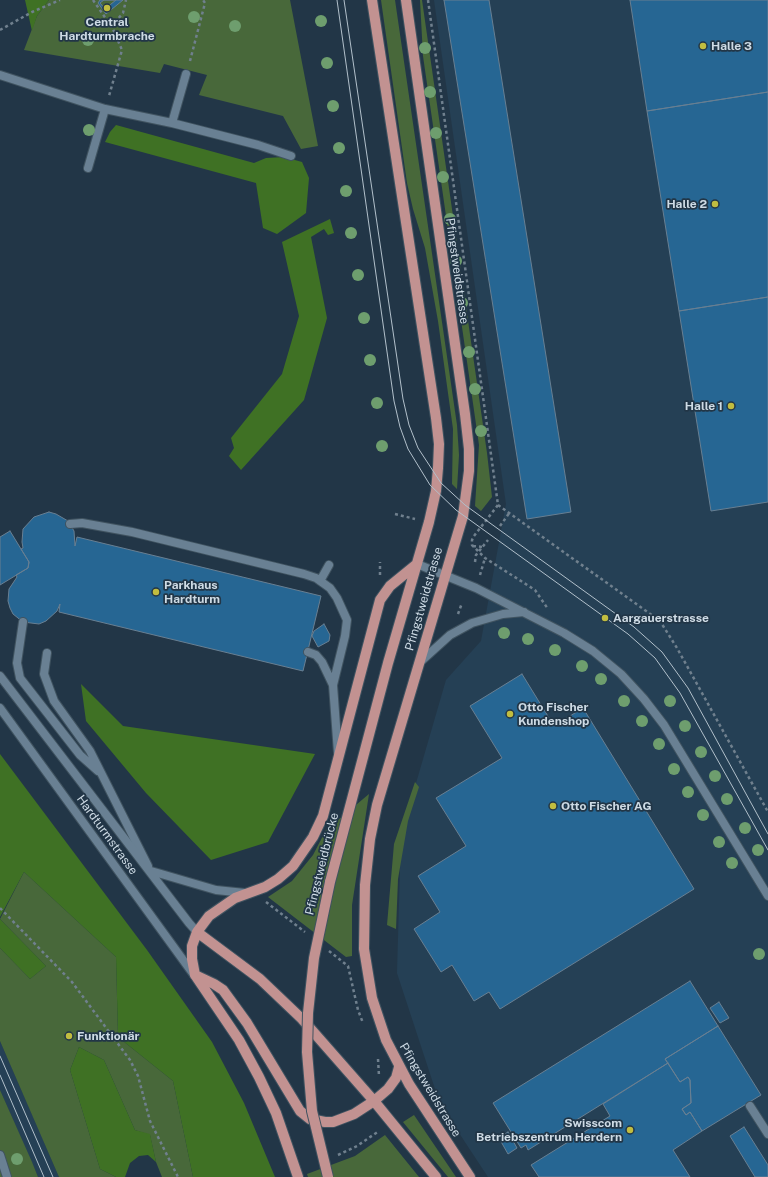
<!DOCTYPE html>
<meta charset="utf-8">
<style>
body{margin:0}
canvas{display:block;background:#223647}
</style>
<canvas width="768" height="1177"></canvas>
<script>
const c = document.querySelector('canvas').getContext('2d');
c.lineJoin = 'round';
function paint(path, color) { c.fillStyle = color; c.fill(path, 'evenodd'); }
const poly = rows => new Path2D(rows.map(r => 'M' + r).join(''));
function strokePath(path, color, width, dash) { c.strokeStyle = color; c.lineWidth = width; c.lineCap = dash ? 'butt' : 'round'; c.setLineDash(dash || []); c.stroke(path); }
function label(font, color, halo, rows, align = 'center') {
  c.font = font + ' "Public Sans",sans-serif'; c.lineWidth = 3.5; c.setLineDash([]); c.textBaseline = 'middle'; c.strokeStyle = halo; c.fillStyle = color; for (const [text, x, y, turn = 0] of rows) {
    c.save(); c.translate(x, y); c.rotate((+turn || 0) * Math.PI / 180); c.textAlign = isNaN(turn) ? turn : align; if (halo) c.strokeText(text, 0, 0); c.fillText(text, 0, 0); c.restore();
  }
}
paint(poly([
 [434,0,768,0,768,1177,488,1177,440,1104,397,973,401,835,446,680,481,641,506,504],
 [0,1041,40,1132,59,1177,38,1177,0,1090]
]), '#254055');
paint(poly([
 [49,0,290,0,318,146,301,149,283,116,199,95,207,75,164,64,160,73,24,50,37,16],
 [381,0,395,0,457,425,459,455,457,489,452,484,453,429,438,321,425,248,413,209,407,183],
 [420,0,422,0,487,453,492,497,481,511,475,506,479,445,423,56],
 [415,782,419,787,408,821,398,879,396,929,387,925,394,844],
 [369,794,352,905,352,956,346,957,268,897,292,881,313,855,326,830],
 [24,872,116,957,118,1037,173,1081,193,1177,162,1177,156,1162,150,1135,135,1130,104,1060,79,1047,70,1070,100,1169,116,1177,59,1177,0,1041,0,948,30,979,46,966,0,919],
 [0,1090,32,1162,38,1177,0,1177],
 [414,1115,456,1177,448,1177,403,1122],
 [385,1135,419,1177,308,1177,307,1174,355,1156]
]), '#48683a');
paint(poly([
 [25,0,49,0,37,16,32,31],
 [116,125,254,163,266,158,284,157,302,162,309,178,306,213,277,234,263,228,256,183,105,142,110,132],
 [330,219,334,233,328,235,324,229,311,237,327,318,304,400,241,470,229,456,234,448,231,438,282,374,299,316,282,242],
 [81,684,123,726,315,754,268,842,211,860,146,793,86,721],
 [0,754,147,950,212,1042,244,1103,275,1177,193,1177,173,1081,118,1037,116,957,24,872,0,917],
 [0,919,46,966,30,979,0,948],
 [79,1047,104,1060,135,1130,150,1134,156,1162,148,1155,139,1156,130,1163,125,1177,116,1177,100,1169,70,1070]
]), '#3f7124');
const building = poly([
 [100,0,123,0,106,14,98,3,100,0],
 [104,0,116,0,105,9,100,3,104,0],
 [444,0,489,0,571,512,527,519,444,0],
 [630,0,768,0,768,92,647,111,630,0],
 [768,92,768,297,679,311,647,111,768,92],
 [768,297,768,502,711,511,679,311,768,297],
 [49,512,56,514,68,521,74,531,75,546,77,537,321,596,303,671,59,612,60,604,57,611,46,621,39,624,23,622,13,614,10,608,8,601,9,589,17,577,16,575,28,568,29,562,21,549,23,548,22,542,23,529,34,517,49,512],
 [10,531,29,562,28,568,0,585,0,537,10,531],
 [324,624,330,635,329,641,318,647,312,636,314,631,324,624],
 [522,674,554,726,583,708,694,889,500,1009,489,992,474,1001,452,965,441,972,414,929,440,912,418,876,466,846,436,798,502,758,470,706,522,674],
 [690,981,718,1026,665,1059,668,1063,528,1150,526,1145,521,1148,493,1103,690,981],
 [719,1002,729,1018,720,1023,710,1008,719,1002],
 [718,1026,761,1095,702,1131,690,1112,686,1115,682,1109,691,1103,690,1080,688,1077,680,1082,665,1059,718,1026],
 [668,1063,680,1082,688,1077,690,1080,691,1103,682,1109,686,1115,690,1112,702,1131,673,1150,690,1177,539,1177,531,1165,610,1116,603,1104,668,1063],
 [744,1127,768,1165,768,1177,755,1177,730,1136,744,1127],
 [508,1132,517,1148,508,1154,499,1138,508,1132]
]);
paint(building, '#266693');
strokePath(building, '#687f92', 1);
const service = poly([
 [0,75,105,109,172,123,258,145,291,156],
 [172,123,186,74],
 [88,168,105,109],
 [70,524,82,523,132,532,304,574,316,578,330,588,337,598,347,620,345,636,333,685],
 [320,581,329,565],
 [23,622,17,663,20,678,80,755,98,771],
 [308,652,316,655,322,662,333,685,338,753],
 [47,653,44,674,54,701,90,751,148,866],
 [750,1106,768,1134],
 [0,1155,7,1177]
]);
const minor = poly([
 [0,676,189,923,197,932],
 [0,708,194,975],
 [151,871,216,890,245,893]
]);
const tertiary = poly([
 [417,564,476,588,564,633,593,651,621,674,644,699,664,725,768,896],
 [419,663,450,635,472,623,503,614,524,612]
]);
const primary = poly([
 [406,0,465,414,469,449,469,471,463,516,377,805,370,839,365,885,364,949,372,998,386,1040,409,1084,470,1177],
 [330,882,388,663,429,522,436,491,438,468,439,444,436,418,372,0],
 [197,932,260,979,302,1019,374,1101,436,1177],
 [195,975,214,984,223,990,247,1023,300,1111,310,1119,325,1122,333,1122,354,1114,374,1101,388,1089,396,1078,399,1067],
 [298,1177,276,1113,259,1077,239,1040,195,975,192,959,192,946,197,932,209,916,235,898,265,887,278,879,293,866,313,837,323,816,380,600,390,586,417,564]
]);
strokePath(service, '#405360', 10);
strokePath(minor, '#405360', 10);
strokePath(tertiary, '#405360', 10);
strokePath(primary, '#405360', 12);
strokePath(poly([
 [93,0,113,29,122,50,109,96],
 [428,0,498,505,474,536,472,540,472,545,485,558,535,590,548,609],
 [111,27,123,13,126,0],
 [0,30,32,12,60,0],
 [190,61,205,3,203,0],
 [498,505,660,621,677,648,768,812],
 [395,514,415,519],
 [500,526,510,512],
 [473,546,483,547],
 [475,562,476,555,488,540],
 [380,575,380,562],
 [480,575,485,558],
 [458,614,462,603],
 [266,902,305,932],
 [0,908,72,982,130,1060,138,1076,150,1121,178,1177],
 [329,951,348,966,358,1010,363,1023],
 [378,1059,379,1076],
 [338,1155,357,1146,379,1131]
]), '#70808e', 2.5, [3, 3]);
strokePath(service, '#698093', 8);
strokePath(minor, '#698093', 8);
strokePath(tertiary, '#698093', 8);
strokePath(primary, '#c29291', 10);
strokePath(poly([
 [337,0,394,401,400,427,408,449,430,485,456,510,628,634,655,658,680,693,768,850],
 [344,0,403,399,409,425,418,448,441,483,465,505,634,627,662,652,688,688,768,834],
 [0,1056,53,1177],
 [0,1075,44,1177]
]), '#b2c0cb', 1);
const primaryBridge = poly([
 [328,1177,312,1111,307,1052,308,1013,314,958,330,882]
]);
strokePath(primaryBridge, '#405360', 12, []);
strokePath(primaryBridge, '#c29291', 10);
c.fillStyle = '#6e9e6e';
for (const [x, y] of [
 [194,17],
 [321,21],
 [235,26],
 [88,40],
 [425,48],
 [327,63],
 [430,92],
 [333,106],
 [89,130],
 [436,133],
 [339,148],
 [443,177],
 [346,191],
 [450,219],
 [351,233],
 [456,261],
 [358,275],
 [462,303],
 [364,318],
 [469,352],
 [370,360],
 [475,389],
 [377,403],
 [481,431],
 [382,446],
 [504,633],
 [528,639],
 [555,650],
 [582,666],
 [601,679],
 [624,701],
 [670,701],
 [642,721],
 [685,726],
 [659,744],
 [701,752],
 [674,769],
 [715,776],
 [688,792],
 [727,799],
 [703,815],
 [745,828],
 [719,842],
 [758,850],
 [732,863],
 [759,954],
 [17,1159]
]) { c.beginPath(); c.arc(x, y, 6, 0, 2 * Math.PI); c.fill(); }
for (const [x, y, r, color] of [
 [107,8,4,"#c1bd40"],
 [703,46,4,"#c1bd40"],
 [715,204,4,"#c1bd40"],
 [731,406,4,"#c1bd40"],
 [156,592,4,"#c1bd40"],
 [605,618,4,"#c1bd40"],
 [510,714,4,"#c1bd40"],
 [553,806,4,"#c1bd40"],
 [69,1036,4,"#c1bd40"],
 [630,1130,4,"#c1bd40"]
]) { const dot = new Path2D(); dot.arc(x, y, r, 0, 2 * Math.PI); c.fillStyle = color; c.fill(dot); strokePath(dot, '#223647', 1.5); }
label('bold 12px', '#cedbe5', '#223647', [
 ["Central",107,22,"center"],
 ["Hardturmbrache",107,36,"center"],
 ["Halle 3",711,46],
 ["Halle 2",707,204,"right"],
 ["Halle 1",723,406,"right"],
 ["Parkhaus",164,585],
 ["Hardturm",164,599],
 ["Aargauerstrasse",613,618],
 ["Otto Fischer",518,707],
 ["Kundenshop",518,721],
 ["Otto Fischer AG",561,806],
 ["Funktionär",77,1036],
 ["Swisscom",622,1123,"right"],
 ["Betriebszentrum Herdern",622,1137,"right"]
], 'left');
label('12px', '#cedbe5', '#223647', [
 ["Pfingstweidstrasse",457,271,82],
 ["Pfingstweidstrasse",424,599,-74],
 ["Hardturmstrasse",107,835,54],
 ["Pfingstweidbrücke",322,864,-76],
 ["Pfingstweidstrasse",430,1090,59]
]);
</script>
